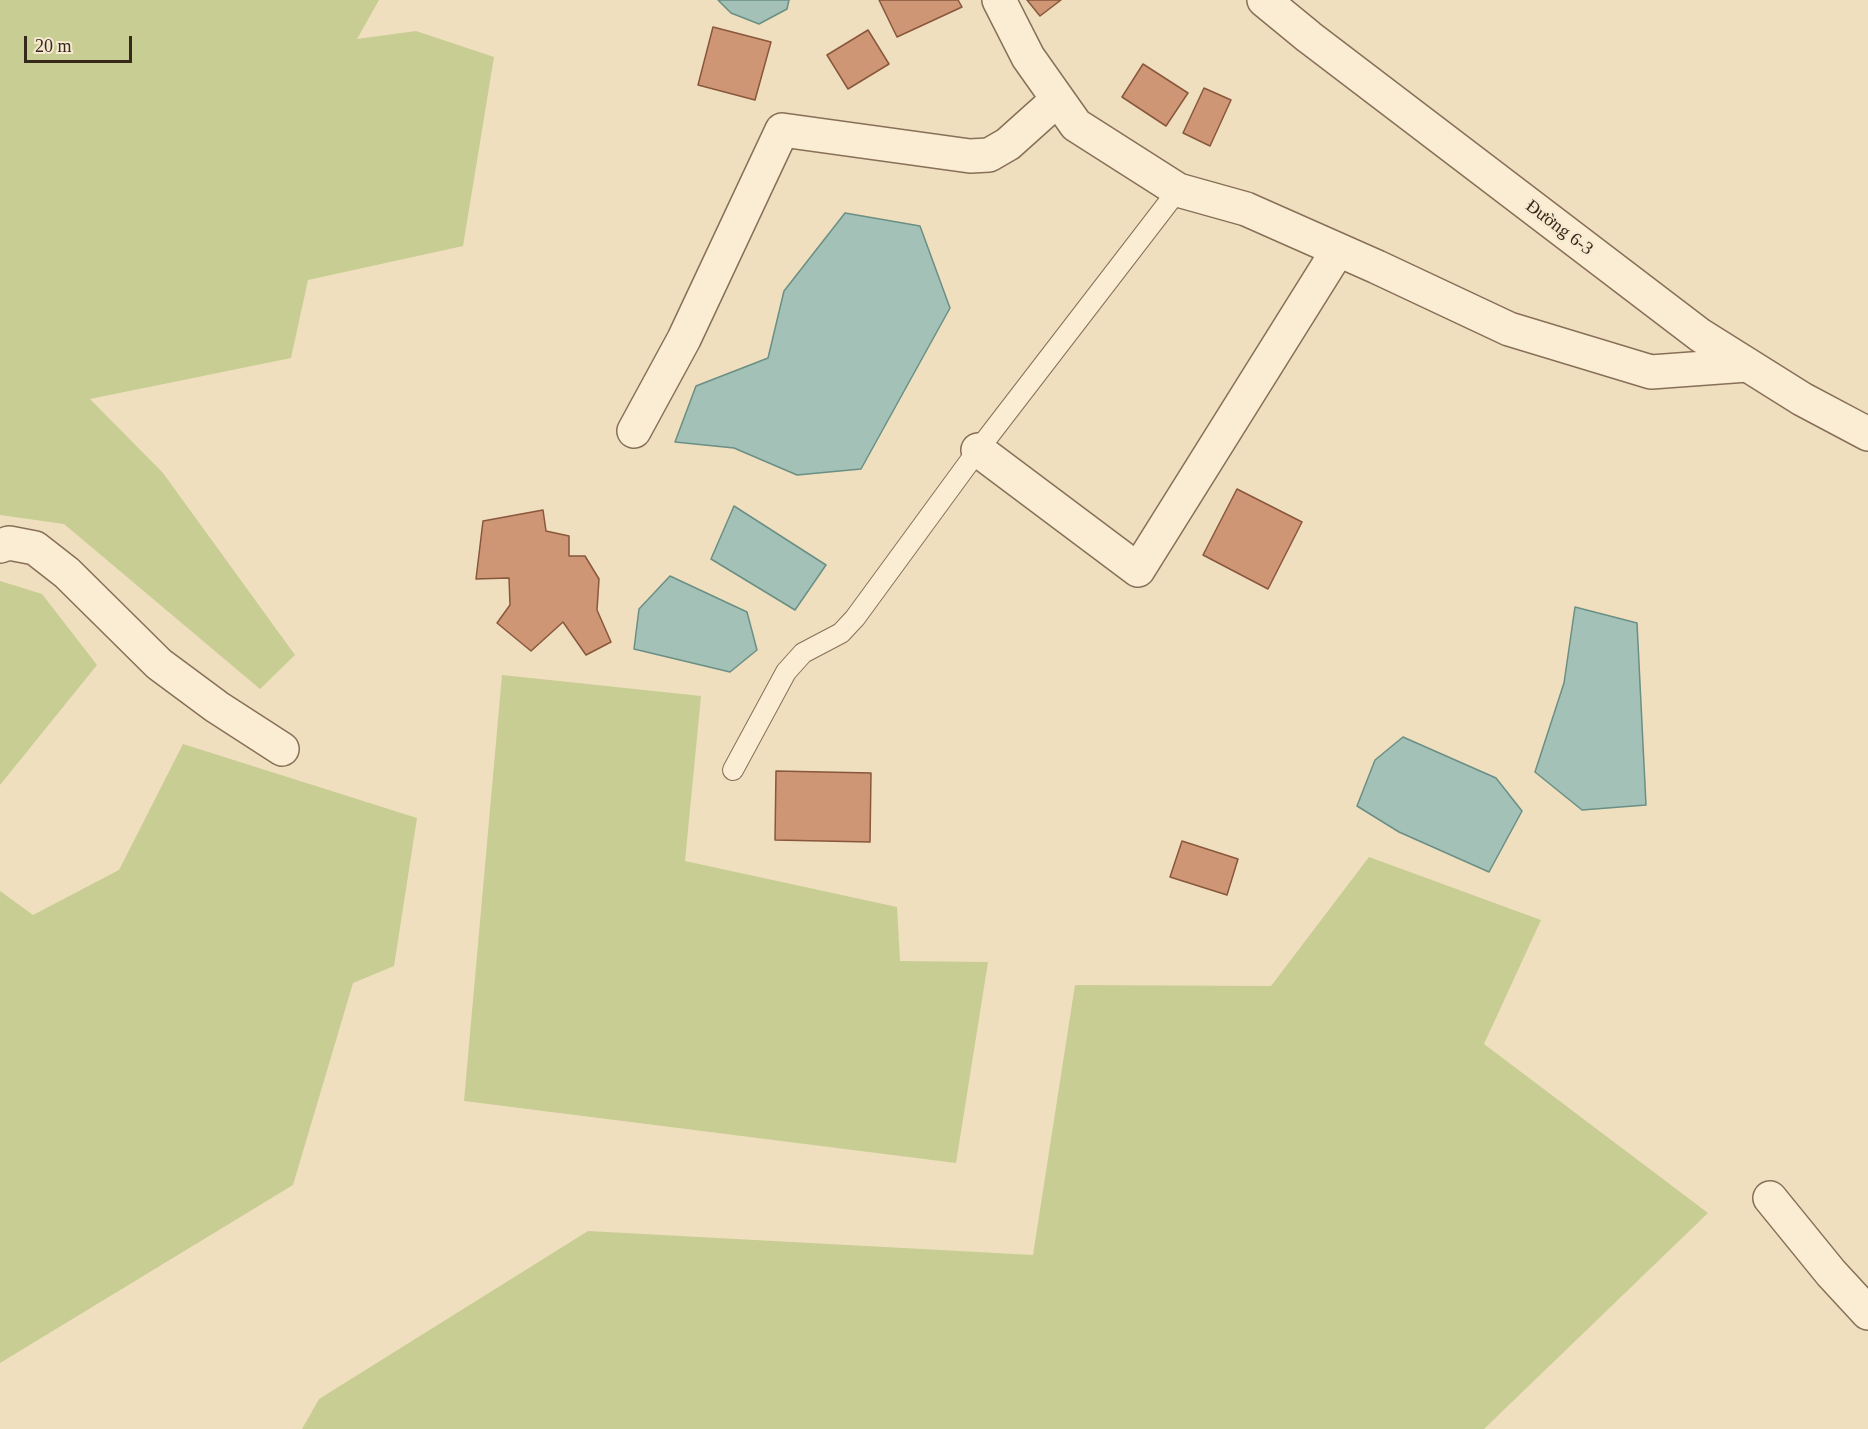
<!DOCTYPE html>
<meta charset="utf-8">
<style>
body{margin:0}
#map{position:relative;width:1868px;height:1429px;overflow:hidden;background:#efdfbf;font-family:"Times New Roman",serif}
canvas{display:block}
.scale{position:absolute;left:24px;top:36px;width:108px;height:27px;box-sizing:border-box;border:3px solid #37281c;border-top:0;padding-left:8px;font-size:18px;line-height:21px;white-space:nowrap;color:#37281c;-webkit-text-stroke:4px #f6e9cf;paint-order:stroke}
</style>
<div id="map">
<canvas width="1868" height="1429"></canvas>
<div class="scale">20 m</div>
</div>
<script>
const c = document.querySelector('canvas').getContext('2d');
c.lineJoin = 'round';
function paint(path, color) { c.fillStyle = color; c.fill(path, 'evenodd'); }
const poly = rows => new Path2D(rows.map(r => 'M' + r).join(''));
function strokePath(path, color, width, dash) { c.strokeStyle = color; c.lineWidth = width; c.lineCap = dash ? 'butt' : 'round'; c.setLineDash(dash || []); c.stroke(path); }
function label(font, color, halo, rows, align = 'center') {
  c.font = font + ' "Times New Roman",serif'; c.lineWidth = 4.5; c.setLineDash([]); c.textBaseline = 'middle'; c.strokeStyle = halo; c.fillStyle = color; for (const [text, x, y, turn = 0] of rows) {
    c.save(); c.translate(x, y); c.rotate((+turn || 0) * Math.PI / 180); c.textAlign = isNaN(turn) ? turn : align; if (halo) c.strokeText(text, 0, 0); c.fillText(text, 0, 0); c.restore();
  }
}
paint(poly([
 [0,0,379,0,357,39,416,31,494,57,463,246,308,280,291,358,90,399,163,473,295,655,260,689,64,524,0,515],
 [0,581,42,594,97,665,0,785],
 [502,675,701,696,685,861,897,907,900,961,988,962,956,1163,464,1101],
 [183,744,417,818,394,966,353,983,293,1185,0,1363,0,891,33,915,119,870],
 [1369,857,1541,920,1484,1044,1708,1213,1484,1429,302,1429,319,1399,588,1231,1033,1255,1075,985,1271,986]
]), '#c8cd93');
const water = poly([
 [718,0,789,0,787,9,759,24,731,13,718,0],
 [845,213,920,226,950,308,861,469,797,475,734,448,675,442,696,386,768,358,784,291,845,213],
 [734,506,826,565,795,610,711,559,734,506],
 [670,576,747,612,757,650,730,672,634,649,639,609,670,576],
 [1575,607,1637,623,1646,805,1582,810,1535,772,1564,683,1575,607],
 [1403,737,1496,778,1522,811,1489,872,1399,832,1357,806,1375,760,1403,737]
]);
paint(water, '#a3c1b7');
strokePath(water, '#6a8f84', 1.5);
const building = poly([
 [879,0,958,0,962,7,897,37,879,0],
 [1027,0,1061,0,1040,16,1027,0],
 [713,27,771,42,755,100,698,85,713,27],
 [868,30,889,64,848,89,827,55,868,30],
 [1143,64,1188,93,1166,126,1122,97,1143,64],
 [1204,88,1231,100,1210,146,1183,133,1204,88],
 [1237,489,1302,522,1268,589,1203,555,1237,489],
 [543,510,546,531,569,536,569,556,585,556,599,579,597,610,611,642,586,655,563,622,531,651,497,623,510,605,509,578,476,579,483,521,543,510],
 [776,771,871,773,870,842,775,840,776,771],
 [1182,841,1238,859,1227,895,1170,877,1182,841]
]);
paint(building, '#ce9674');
strokePath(building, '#88573c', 1.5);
const service = poly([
 [733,770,786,672,803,653,841,633,855,618,978,450,1178,190]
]);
const minor = poly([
 [999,0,1028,57,1076,125,1178,190,1246,209,1377,267,1509,329,1651,372,1747,365],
 [634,431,684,339,782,130,970,156,989,155,1008,144,1057,100],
 [978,450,1138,570,1338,250],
 [0,546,9,543,35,548,67,573,159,664,217,707,282,749],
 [1770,1198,1831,1273,1868,1313]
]);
const tertiary = poly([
 [1264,0,1309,37,1700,335,1802,399,1868,434]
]);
strokePath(service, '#886f57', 22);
strokePath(minor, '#886f57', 36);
strokePath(tertiary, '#886f57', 36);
strokePath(service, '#faedd3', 20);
strokePath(minor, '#faedd3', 33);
strokePath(tertiary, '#faedd3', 33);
label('18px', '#37281c', '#f6e9cf', [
 ["Đường 6-3",1559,228,37]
]);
</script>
